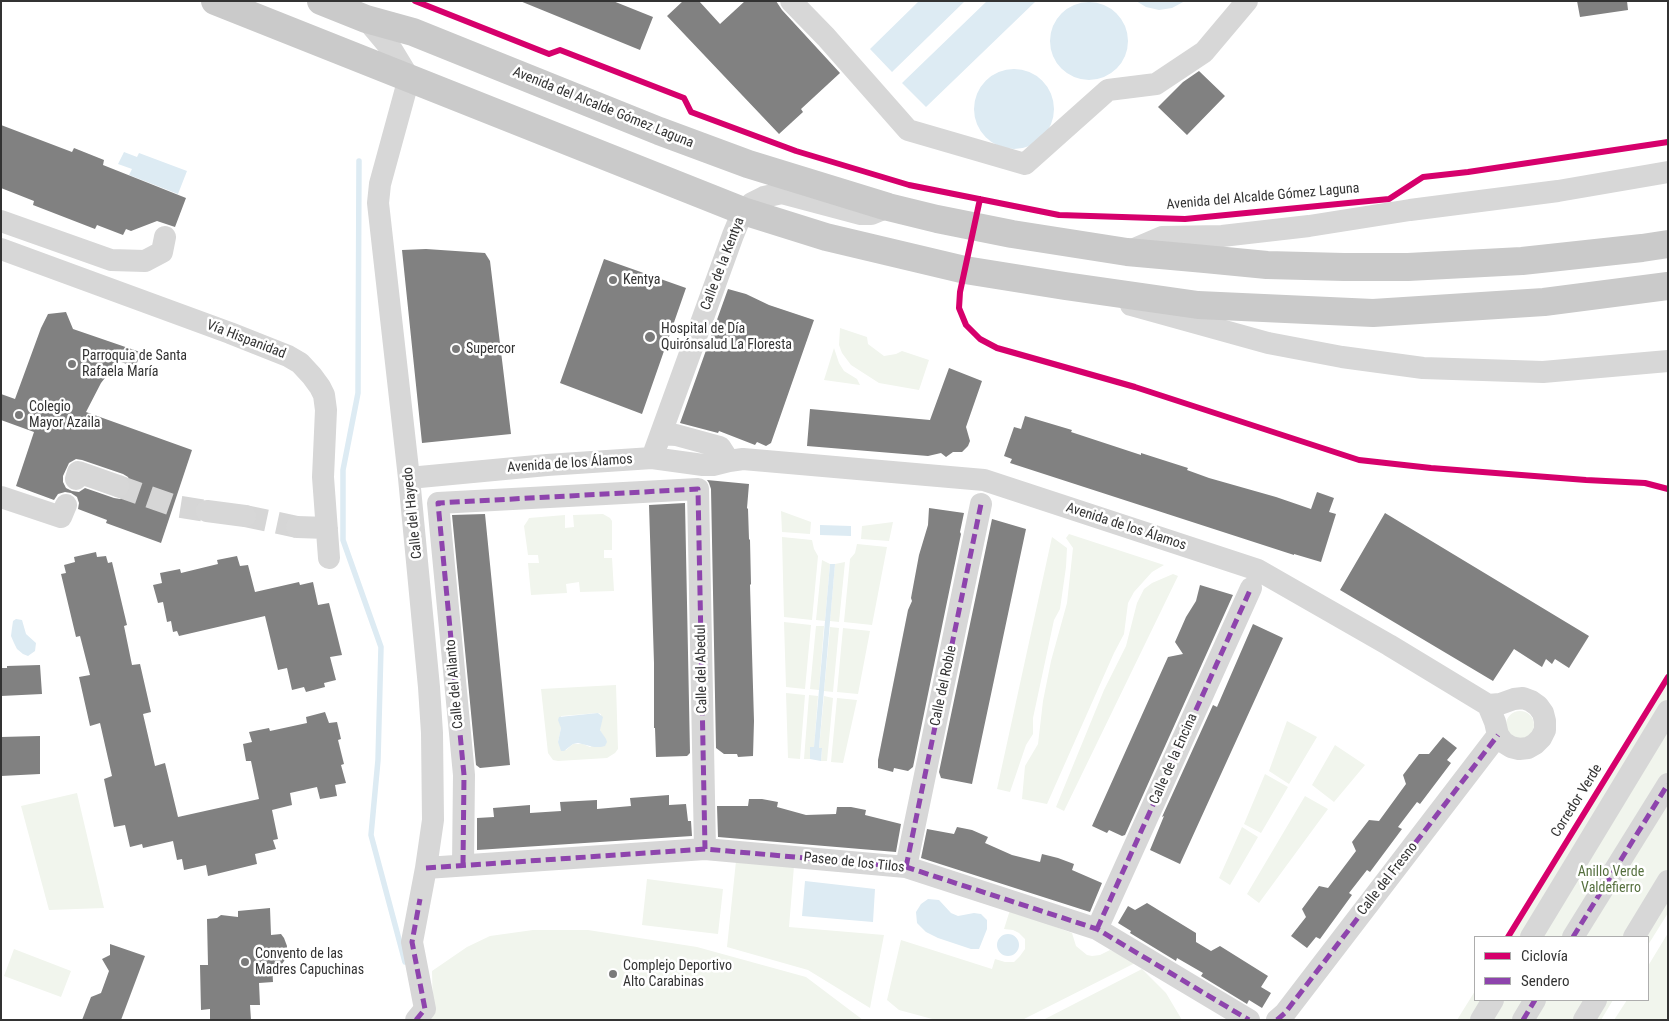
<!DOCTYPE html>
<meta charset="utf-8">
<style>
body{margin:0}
#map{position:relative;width:1669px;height:1021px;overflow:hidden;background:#fff;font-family:"Roboto Condensed",sans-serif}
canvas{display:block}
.frame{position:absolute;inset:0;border:2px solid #333;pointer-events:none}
.legend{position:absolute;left:1474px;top:936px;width:175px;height:65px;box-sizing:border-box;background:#fff;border:1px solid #adadad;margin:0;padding:6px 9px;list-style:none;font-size:15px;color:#333}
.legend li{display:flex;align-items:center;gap:10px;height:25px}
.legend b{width:25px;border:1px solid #adadad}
</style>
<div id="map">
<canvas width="1669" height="1021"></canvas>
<div class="frame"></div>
<ul class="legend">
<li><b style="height:6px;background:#d6006c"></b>Ciclovía</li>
<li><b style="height:6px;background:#8e44ad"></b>Sendero</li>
</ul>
</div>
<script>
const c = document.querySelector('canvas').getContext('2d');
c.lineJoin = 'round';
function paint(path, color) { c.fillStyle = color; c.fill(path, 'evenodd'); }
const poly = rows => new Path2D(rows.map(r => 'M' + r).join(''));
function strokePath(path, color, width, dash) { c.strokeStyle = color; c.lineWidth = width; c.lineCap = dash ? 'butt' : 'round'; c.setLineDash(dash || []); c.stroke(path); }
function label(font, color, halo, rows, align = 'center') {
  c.font = font + ' "Roboto Condensed",sans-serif'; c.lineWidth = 5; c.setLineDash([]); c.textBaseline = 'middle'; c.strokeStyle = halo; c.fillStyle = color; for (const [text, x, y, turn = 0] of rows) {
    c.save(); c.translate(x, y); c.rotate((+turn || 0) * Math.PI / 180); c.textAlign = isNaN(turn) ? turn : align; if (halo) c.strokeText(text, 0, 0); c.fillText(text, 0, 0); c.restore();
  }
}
paint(poly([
 [840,328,867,337,868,344,884,356,896,354,902,351,929,360,919,390,879,383,851,365,842,353,839,345],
 [834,348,839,363,844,371,857,379,860,385,824,380],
 [781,511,811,522,810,534,782,532],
 [603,514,610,518,612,521,612,550,604,550,604,558,612,558,614,591,580,592,579,582,566,584,567,593,531,595,528,563,539,563,538,555,528,555,524,526,528,520,529,518,565,515,565,528,574,527,573,515],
 [893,522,889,541,861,539,862,526],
 [1069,534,1164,565,1152,572,1134,592,1128,603,1124,634,1114,653,1047,804,1022,799,1025,766,1038,744,1043,701,1051,661,1067,603,1073,548,1066,538],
 [782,537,812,540,814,549,818,556,812,620,784,617],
 [1052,537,1067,548,1066,567,1060,609,1054,620,1033,718,1033,734,1026,745,1010,792,997,789],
 [857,544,887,547,872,625,844,622,850,559,855,553],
 [822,560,830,564,825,621,816,620],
 [845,562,839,622,830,621,835,564],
 [1173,574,1178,576,1064,811,1056,807,1104,690,1126,646,1137,603,1144,589,1152,583],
 [784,622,811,625,805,689,786,687],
 [816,626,824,626,819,690,810,689],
 [830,627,839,628,833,692,824,691],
 [843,628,870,631,858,694,837,692],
 [1668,677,1668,913,1648,945,1648,937,1508,937],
 [616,685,618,749,615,753,607,758,558,761,553,760,548,753,541,689],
 [598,713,601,714,600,730,604,737,590,747,583,744,573,744,566,750,558,742,561,728,561,716],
 [786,693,805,695,800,759,788,758],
 [809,695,818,696,814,748,810,748,810,759,804,759],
 [824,696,833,698,827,761,821,761,822,749,819,748],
 [837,698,857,700,843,763,831,762],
 '1506 725a14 14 0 1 1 28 0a14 14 0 1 1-28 0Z',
 [1287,721,1317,737,1289,784,1269,771],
 [1335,745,1365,765,1334,802,1312,785],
 [1265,774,1288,787,1261,833,1244,824],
 [77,793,104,908,49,910,21,806],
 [1305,796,1328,809,1259,903,1247,894],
 [1242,827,1258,837,1230,885,1219,878],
 [736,861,794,866,789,927,884,935,870,1008,808,970,727,947],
 [647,879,723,889,718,934,642,925],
 [1010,910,1072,933,1076,946,1087,955,1092,956,1100,955,1110,950,1137,962,1022,1020,936,1020,899,1010,887,1000,901,940,992,969,995,959,1005,962,1014,962,1020,956,1025,949,1025,939,1019,933,1013,930,1004,929],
 [533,930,588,930,697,947,806,977,863,1020,425,1020,433,1011,432,971,467,947,490,936],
 [1668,933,1668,1020,1614,1020,1627,1000,1648,1000,1648,966],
 [14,949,71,971,61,997,4,976],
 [1142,969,1166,993,1182,1020,1043,1020],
 [1475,991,1475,1000,1613,1000,1601,1020,1457,1020]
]), '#f1f5ed');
paint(poly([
 [919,1,965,1,892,72,870,49],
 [987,1,1036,1,926,107,902,83],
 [1136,1,1185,1,1172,8,1159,10,1146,7],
 '1050 41a39 39 0 1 1 78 0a39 39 0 1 1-78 0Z',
 '974 109a40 40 0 1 1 80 0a40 40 0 1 1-80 0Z',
 [124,152,137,157,139,153,187,171,178,194,129,175,132,169,118,164],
 [820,525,851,526,851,536,820,535],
 [830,564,835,564,819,748,822,748,821,761,810,759,810,747,814,747],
 [16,619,22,620,26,634,36,643,35,651,28,656,23,654,17,649,14,643,11,636,12,628,13,621],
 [598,713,603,717,600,730,606,739,607,742,605,746,601,747,594,747,578,743,573,744,564,751,561,751,558,742,561,728,558,720,559,717],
 [805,881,875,889,873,922,802,916],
 [928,899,939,900,951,913,958,916,974,913,981,914,987,920,987,929,979,949,971,949,938,938,926,932,917,923,916,912,921,904],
 '997 945a11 11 0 1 1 22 0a11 11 0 1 1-22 0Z'
]), '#ddebf3');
strokePath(poly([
 [359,161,358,393,343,470,343,540,381,647,378,760,371,835,405,962]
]), '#ddebf3', 5.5);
paint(poly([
 [520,1,613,1,653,17,640,50],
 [683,1,699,1,720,24,745,1,776,1,782,10,840,73,801,109,803,112,779,134,667,16],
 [1577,1,1627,1,1628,10,1580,17],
 [1199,71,1225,96,1187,135,1158,107,1183,82],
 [1,125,72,152,74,148,104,160,103,165,186,198,175,227,157,221,131,231,126,229,123,235,97,225,95,229,33,205,34,201,1,188],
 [426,249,485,253,490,261,511,434,422,443,402,250],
 [604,259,686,288,642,414,560,383],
 [728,289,746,294,769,305,814,320,771,443,766,446,757,442,755,445,719,431,718,433,680,423],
 [66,312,73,329,140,352,136,367,118,361,101,383,86,412,192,450,161,543,106,523,107,520,78,509,79,503,77,497,71,493,65,492,58,494,54,500,16,486,34,432,1,420,1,394,15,399,41,328,48,314],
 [76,459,82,460,123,474,128,477,131,483,130,491,126,496,120,499,114,498,85,488,79,492,72,491,66,488,63,482,63,476,69,463],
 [949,368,982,381,966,427,970,441,968,446,962,452,953,452,946,457,941,453,928,456,807,446,810,409,930,420],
 [1025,416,1072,430,1071,432,1141,455,1141,453,1188,468,1187,470,1209,478,1276,497,1311,509,1317,492,1334,498,1329,512,1336,514,1321,562,1294,554,1294,555,1010,463,1012,459,1004,456,1014,427,1021,429],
 [707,480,749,484,747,508,748,509,749,539,750,540,751,584,750,585,754,721,753,756,738,757,737,754,724,754,716,748,711,489,709,483],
 [685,503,690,753,687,756,656,757,655,728,654,728,654,663,649,505],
 [929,508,964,513,960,532,961,534,913,767,908,771,894,768,893,772,878,768,878,760,908,610,912,601,911,598,919,555,928,525],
 [1385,513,1589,636,1569,668,1555,659,1552,664,1546,659,1542,667,1514,649,1493,681,1340,590],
 [485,514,510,765,480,768,476,765,452,515],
 [992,519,1026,529,972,784,941,778,939,772],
 [96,552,97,557,106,556,108,563,112,562,127,625,124,626,132,665,140,664,151,712,143,714,155,766,165,763,178,817,259,799,251,761,246,761,243,744,252,742,249,732,269,728,270,731,307,723,306,717,325,712,329,723,337,722,341,739,338,740,344,764,341,765,346,783,335,785,337,796,320,799,317,787,290,793,292,805,272,810,278,839,273,840,276,849,255,854,257,864,208,876,206,865,184,870,182,859,177,860,173,841,143,848,142,844,130,847,125,825,114,827,104,779,112,776,100,723,90,726,79,677,90,675,80,636,76,637,61,574,66,573,64,565,75,562,74,557],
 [237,556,240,566,248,565,255,592,299,582,300,585,313,582,318,605,329,603,342,655,330,657,336,680,324,683,325,687,306,692,304,687,292,690,287,668,278,670,265,616,179,636,177,631,173,632,171,621,167,622,163,602,158,603,153,585,162,583,160,573,180,569,181,573,218,564,217,560],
 [1200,585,1233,595,1125,835,1122,836,1109,830,1107,833,1092,826,1168,657,1183,654,1175,642,1186,617,1196,601],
 [1253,624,1283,638,1180,864,1150,850,1164,816,1162,817,1213,705,1217,707],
 [40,665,42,694,1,696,1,668,7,668,7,666],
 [40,736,40,774,1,776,1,737],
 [1443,737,1457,748,1447,760,1451,763,1420,804,1417,802,1398,827,1402,829,1370,872,1367,870,1349,893,1352,895,1320,939,1316,937,1307,948,1291,936,1306,917,1302,909,1319,886,1328,888,1356,851,1352,842,1369,820,1379,821,1406,784,1403,775,1419,754,1429,754],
 [669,795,669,805,686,804,688,821,691,821,692,836,477,850,477,818,494,817,493,808,530,805,530,813,561,811,560,802,597,800,597,809,631,806,630,798],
 [749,799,762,799,778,802,777,807,806,815,836,814,837,807,851,807,866,810,865,815,901,824,896,852,718,837,717,806,748,806],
 [957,827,972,830,988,837,985,843,1012,855,1040,862,1042,854,1058,858,1074,864,1072,870,1102,883,1090,912,921,858,927,829,954,834],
 [1147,903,1196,933,1196,942,1211,951,1220,946,1268,976,1261,987,1271,993,1262,1008,1249,1000,1247,1004,1201,976,1203,973,1177,958,1176,961,1130,933,1131,931,1118,923,1128,906,1135,910],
 [270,908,271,935,281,934,284,938,287,946,286,958,282,964,272,964,273,982,259,983,260,1005,250,1005,251,1020,210,1020,210,1009,201,1010,200,965,208,965,207,919,217,918,221,915,238,917,238,911],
 [110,944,145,956,121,1020,82,1020,91,997,101,993,109,971,102,959,110,955]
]), '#818181');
strokePath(poly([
 [118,486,175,506,207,511],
 [245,516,297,527]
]), '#d6d6d6', 22, [22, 11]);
strokePath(poly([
 [791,1,826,37,908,130,1025,164,1108,90,1156,84,1204,52,1247,1],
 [366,19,392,50,409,78,380,184,378,203,409,478,429,687,432,733,433,820,426,868,412,942,425,1009,416,1020],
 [1,221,111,260,145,261,162,252,165,237],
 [1,249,230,333,288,356,300,363,312,376,320,387,324,395,326,410,323,477,329,558],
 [1127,252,1162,237,1222,236,1309,226,1410,210,1558,191,1668,172],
 [1131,305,1268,343,1342,357,1423,368,1543,372,1668,361],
 [661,434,676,435,720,447,729,461],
 [652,458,733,235,743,211,752,203,764,197,782,193,861,214,871,214,888,207],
 [409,478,547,465,652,458,703,465,713,465,729,461,743,459,984,480,1258,570,1389,645,1488,705,1495,722,1498,735,1503,742,1511,747,1519,749,1528,748,1535,744,1541,738,1545,730,1545,721,1543,713,1538,706,1531,701,1523,698,1514,699,1500,704,1488,705],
 [76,479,78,472,118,486],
 [1,497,61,517,66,505],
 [207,511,245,516],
 [297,527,327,528],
 [463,865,464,775,438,503,698,489,705,849],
 [906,867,981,504],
 [426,868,705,849,906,867,1097,929,1249,1020],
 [1097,929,1251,588],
 [1531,937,1668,711],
 [1573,937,1668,784],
 [1634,937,1668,881],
 [1277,1020,1285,1013,1498,735],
 [1481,1020,1493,1000],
 [1523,1020,1535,1000],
 [1584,1020,1596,1000]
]), '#d7d7d7', 22);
strokePath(poly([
 [215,1,743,211,826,237,965,270,1065,286,1198,305,1373,313,1544,302,1668,286],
 [321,1,366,19,413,32,659,131,748,164,888,207,937,219,1012,234,1127,252,1205,259,1267,265,1344,267,1408,267,1522,261,1642,248,1668,244]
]), '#cacaca', 28);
strokePath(poly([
 [463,865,464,775,438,503,698,489,705,849],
 [906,867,981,504],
 [426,868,705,849,906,867,1097,929,1249,1020],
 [1097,929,1251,588],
 [1573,937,1668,784],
 [416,1020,425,1009,412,942,420,899],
 [1277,1020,1285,1013,1498,735],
 [1523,1020,1535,1000]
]), '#8e44ad', 5, [10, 5]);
strokePath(poly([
 [415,1,549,54,560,50,684,98,691,112,796,151,909,185,1059,215,1185,219,1389,199,1423,177,1468,172,1668,142],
 [980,199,960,292,959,308,966,325,980,339,997,348,1135,387,1359,460,1431,468,1586,480,1645,483,1668,489],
 [1508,937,1668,677]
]), '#d6006c', 6);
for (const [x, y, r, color] of [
 [613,280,5,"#7a7a7a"],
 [650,337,6,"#7a7a7a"],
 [456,349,5,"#7a7a7a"],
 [72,364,5,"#7a7a7a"],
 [19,415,5,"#7a7a7a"],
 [245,962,5,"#7a7a7a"],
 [613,974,5,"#7a7a7a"]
]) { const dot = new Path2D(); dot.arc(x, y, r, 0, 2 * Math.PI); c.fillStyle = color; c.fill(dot); strokePath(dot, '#fff', 2); }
label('14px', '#333', '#fff', [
 ["Avenida del Alcalde Gómez Laguna",603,108,22],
 ["Avenida del Alcalde Gómez Laguna",1263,197,-5],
 ["Calle de la Kentya",723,264,-69],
 ["Vía Hispanidad",246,340,21],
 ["Avenida de los Álamos",570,464,-4],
 ["Calle del Hayedo",413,513,-96],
 ["Avenida de los Álamos",1126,527,18],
 ["Calle del Abedul",702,669,-91],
 ["Calle del Ailanto",455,684,-95],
 ["Calle del Roble",944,686,-78],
 ["Calle de la Encina",1174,759,-66],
 ["Corredor Verde",1577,801,-58],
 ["Paseo de los Tilos",854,863,6],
 ["Calle del Fresno",1388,879,-52]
]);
label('14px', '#333', '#fff', [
 ["Kentya",623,280],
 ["Hospital de Día",661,329],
 ["Quirónsalud La Floresta",661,345],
 ["Supercor",466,349],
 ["Parroquia de Santa",82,356],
 ["Rafaela María",82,372],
 ["Colegio",29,407],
 ["Mayor Azaila",29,423],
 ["Convento de las",255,954],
 ["Madres Capuchinas",255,970],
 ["Complejo Deportivo",623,966],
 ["Alto Carabinas",623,982]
], 'left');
label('14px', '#56703f', '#fff', [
 ["Anillo Verde",1611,872],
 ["Valdefierro",1611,888]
]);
</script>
